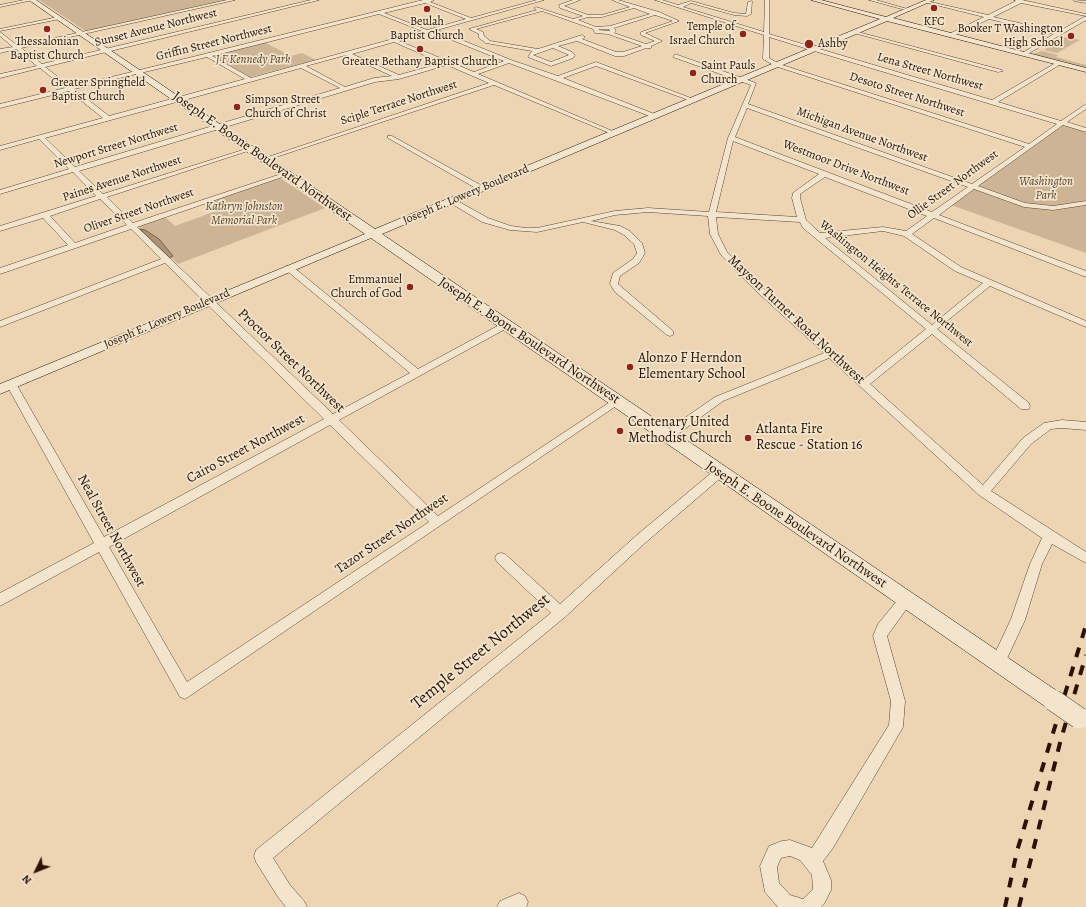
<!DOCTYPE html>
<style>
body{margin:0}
#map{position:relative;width:1086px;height:907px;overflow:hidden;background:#edd5b4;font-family:Alegreya,serif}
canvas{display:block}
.north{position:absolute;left:16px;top:851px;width:40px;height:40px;-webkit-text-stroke:3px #f3e4ce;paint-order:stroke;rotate:227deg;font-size:11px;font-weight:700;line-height:16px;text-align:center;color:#2a1300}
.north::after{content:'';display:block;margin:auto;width:14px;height:18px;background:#2a1300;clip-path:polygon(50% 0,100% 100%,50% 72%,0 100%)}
</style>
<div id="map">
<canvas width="1086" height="907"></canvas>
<div class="north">N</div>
</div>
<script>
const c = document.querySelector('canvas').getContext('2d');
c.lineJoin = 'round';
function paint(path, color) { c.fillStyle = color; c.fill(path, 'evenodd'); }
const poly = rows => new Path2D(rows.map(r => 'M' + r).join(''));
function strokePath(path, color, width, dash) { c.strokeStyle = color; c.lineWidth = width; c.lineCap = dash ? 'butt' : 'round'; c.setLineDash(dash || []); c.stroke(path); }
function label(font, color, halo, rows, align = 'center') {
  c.font = font + ' Alegreya,serif'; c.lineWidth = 3.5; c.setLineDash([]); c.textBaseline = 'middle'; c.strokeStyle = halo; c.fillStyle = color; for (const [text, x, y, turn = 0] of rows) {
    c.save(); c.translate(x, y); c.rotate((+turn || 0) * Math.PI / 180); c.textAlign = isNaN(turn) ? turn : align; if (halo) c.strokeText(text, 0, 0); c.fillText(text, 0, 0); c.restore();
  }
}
paint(poly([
 [39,0,229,0,87,32],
 [1065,37,1080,40,1057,53,1044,50],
 [264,42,291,56,302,53,316,60,250,77,211,55],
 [1042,51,1058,55,1056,57,1086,65,1086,68,1033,54],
 [1060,123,1086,131,1086,253,948,204],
 [280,178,325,208,178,264,138,226,165,217,175,226,219,210,209,202]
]), '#ccb495');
const water = poly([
 [140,229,145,230,159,239,173,256,170,258,140,229]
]);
paint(water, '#ab9377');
strokePath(water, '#776047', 1);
const street = poly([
 [24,0,33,0,0,7,0,5,24,0],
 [227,0,235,0,21,48,42,64,311,0,319,0,45,67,71,87,423,0,434,0,430,2,471,18,537,0,544,0,437,30,511,60,558,76,596,62,696,100,691,101,596,66,563,78,657,115,657,117,655,118,509,63,478,74,617,133,612,134,494,85,267,160,262,159,489,83,447,65,399,79,375,82,79,171,103,194,249,148,254,149,107,197,133,223,284,173,288,173,288,175,137,227,333,414,410,373,286,270,286,266,292,266,418,369,503,323,509,323,509,327,339,420,438,516,613,400,617,398,622,402,185,699,180,697,99,552,0,606,0,593,94,543,6,384,7,382,15,382,104,537,324,419,165,263,0,327,0,321,161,259,131,229,0,274,0,268,68,245,43,218,0,231,0,226,96,196,73,172,0,194,0,190,69,169,39,139,0,150,0,146,103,118,69,91,0,108,0,104,65,88,40,68,0,78,0,74,37,66,16,49,0,53,0,49,13,47,0,36,0,32,18,46,227,0],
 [425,3,466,19,427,30,384,13,425,3],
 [379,14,422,31,251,78,212,56,379,14],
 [432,32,504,61,474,72,399,41,432,32],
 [394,42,442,63,399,75,352,54,394,42],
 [346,55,392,76,374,78,345,87,306,66,346,55],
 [207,57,245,79,109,116,74,89,207,57],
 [301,68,340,88,75,167,45,138,301,68],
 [100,199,127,225,75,243,50,216,100,199],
 [330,425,429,522,187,682,109,547,330,425],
 [573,0,580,0,564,6,588,15,602,15,630,7,612,0,618,0,659,12,679,21,645,33,662,41,651,46,651,48,646,48,624,56,615,56,577,41,558,46,572,52,575,55,573,58,551,66,528,57,532,51,486,43,479,38,479,34,469,29,537,10,534,8,536,7,573,19,583,16,560,8,559,5,573,0],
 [634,8,650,14,610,26,596,27,578,20,588,17,602,17,634,8],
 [542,11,593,29,595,33,608,34,642,46,623,52,616,52,582,39,585,37,582,35,538,49,490,41,484,36,483,32,476,29,542,11],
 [655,15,673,21,641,32,641,35,655,41,646,44,614,33,616,31,614,28,655,15],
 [600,29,609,29,610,31,598,30,600,29],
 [553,48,569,55,551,62,533,55,553,48],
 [655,0,662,0,678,5,691,1,734,13,746,14,748,2,752,1,751,14,747,16,734,15,691,3,683,7,764,32,765,0,769,0,769,34,992,100,1059,61,1061,64,998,102,1061,121,1086,104,1086,109,1067,122,1086,128,1086,132,1063,125,978,186,1025,203,1053,206,1086,201,1086,205,1053,210,1024,207,974,189,939,215,1086,271,1086,277,934,218,912,234,961,267,1086,321,1086,327,990,286,937,329,1029,403,1030,406,1029,409,1021,409,932,334,870,384,983,485,1023,438,1044,423,1062,420,1086,422,1086,430,1062,428,1051,429,1031,444,991,491,1086,552,1086,563,1052,544,1042,564,1025,620,1003,667,998,668,993,667,991,662,1011,619,1030,564,1042,538,979,495,829,358,723,401,671,439,663,439,662,436,663,433,715,397,824,353,756,291,721,255,710,234,708,216,648,212,615,215,591,221,620,226,630,231,642,243,645,253,639,263,620,276,618,284,673,331,673,335,670,336,667,335,615,292,610,284,613,273,633,259,637,253,634,244,624,235,615,230,583,222,537,232,510,230,482,222,447,201,454,199,488,218,511,226,526,228,537,228,615,211,648,208,709,212,728,138,751,85,673,57,675,54,756,83,748,104,972,184,1025,147,775,66,763,59,764,35,655,0],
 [769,37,811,50,1057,124,1029,144,779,64,769,58,769,37],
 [747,108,968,187,932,212,735,137,747,108],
 [733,141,819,174,793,193,792,198,797,217,716,212,733,141],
 [825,177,927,216,906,231,883,227,820,233,806,220,800,198,800,194,825,177],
 [716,217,800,222,803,228,926,329,864,379,762,287,727,252,718,234,716,217],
 [883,231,904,236,955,271,983,283,932,325,825,238,883,231],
 [869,0,876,0,911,10,909,11,869,0],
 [1014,0,1022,0,1086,14,1086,16,1021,3,993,17,1058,32,1084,17,1086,17,1086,20,1024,56,1022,53,1054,34,989,19,951,37,949,34,984,17,924,2,926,1,988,15,1016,1,1014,0],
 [1074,0,1086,1,1086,3,1074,1,1074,0],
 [58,17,60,19,0,31,0,29,58,17],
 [854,31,1002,70,1003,71,998,72,854,33,854,31],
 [388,136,392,136,486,188,479,190,388,138,388,136],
 [720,468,724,469,726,472,724,475,645,543,565,617,273,858,290,885,304,901,307,907,286,907,278,897,256,862,254,856,256,850,551,613,497,562,495,558,497,554,501,553,505,554,560,604,637,535,716,469,720,468],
 [906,594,911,596,913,600,887,636,905,701,903,727,833,848,823,861,831,880,831,890,824,904,821,907,778,907,765,892,760,866,769,846,782,841,790,840,812,848,889,725,891,701,873,636,878,624,901,596,906,594],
 [790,856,800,860,812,875,813,889,803,899,790,895,779,883,777,867,781,858,790,856],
 [519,893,525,896,528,902,526,907,497,907,500,901,519,893]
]);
const secondary = poly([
 [29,0,36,0,375,229,880,19,811,0,821,0,886,17,926,0,934,0,893,18,1086,68,1086,72,887,21,382,234,1060,693,1063,700,1060,707,1053,710,1046,707,371,238,0,394,0,384,365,234,29,0]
]);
strokePath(street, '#5b442d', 1);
strokePath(secondary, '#2a1300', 1);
paint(street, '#f3e4ce');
paint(secondary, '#f3e4ce');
strokePath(poly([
 [1005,907,1017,851,1086,625],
 [1019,907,1061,739,1086,655]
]), '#2a1300', 4, [10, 10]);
const secondaryBridge = poly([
 [1053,700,1079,718]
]);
strokePath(secondaryBridge, '#2a1300', 22, []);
strokePath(secondaryBridge, '#f3e4ce', 21);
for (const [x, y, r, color] of [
 [934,8,4,"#8f2418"],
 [427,9,4,"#8f2418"],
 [47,29,4,"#8f2418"],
 [743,34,4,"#8f2418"],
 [1071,36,4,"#8f2418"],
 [809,44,5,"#8f2418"],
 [420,49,4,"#8f2418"],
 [693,73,4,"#8f2418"],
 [43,90,4,"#8f2418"],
 [237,107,4,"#8f2418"],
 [410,287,4,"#8f2418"],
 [630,367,4,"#8f2418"],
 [620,431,4,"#8f2418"],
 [748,438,4,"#8f2418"]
]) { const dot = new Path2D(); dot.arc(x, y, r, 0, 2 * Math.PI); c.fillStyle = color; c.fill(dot); strokePath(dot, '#f3e4ce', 1.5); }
label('12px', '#2a1300', '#f3e4ce', [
 ["Beulah",427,22],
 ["Baptist Church",427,36],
 ["KFC",934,22],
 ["Temple of",735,27,"right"],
 ["Israel Church",735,41,"right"],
 ["Booker T Washington",1063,29,"right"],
 ["High School",1063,43,"right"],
 ["Thessalonian",47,42],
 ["Baptist Church",47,56],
 ["Ashby",818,44,"left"],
 ["Greater Bethany Baptist Church",420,62],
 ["Saint Pauls",701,66,"left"],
 ["Church",701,80,"left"],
 ["Greater Springfield",51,83,"left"],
 ["Baptist Church",51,97,"left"],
 ["Simpson Street",245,100,"left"],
 ["Church of Christ",245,114,"left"],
 ["Emmanuel",402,280,"right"],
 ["Church of God",402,294,"right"]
]);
label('12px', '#2a1300', '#f3e4ce', [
 ["Sunset Avenue Northwest",156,28,-14],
 ["Griffin Street Northwest",214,43,-14],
 ["Lena Street Northwest",930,72,16],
 ["Desoto Street Northwest",907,95,18],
 ["Sciple Terrace Northwest",399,103,-18],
 ["Michigan Avenue Northwest",862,135,20],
 ["Newport Street Northwest",116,146,-17],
 ["Westmoor Drive Northwest",846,168,21],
 ["Paines Avenue Northwest",122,179,-18],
 ["Ollie Street Northwest",953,185,-36],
 ["Joseph E. Lowery Boulevard",466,195,-23],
 ["Oliver Street Northwest",139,211,-19],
 ["Washington Heights Terrace Northwest",896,284,39],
 ["Joseph E. Lowery Boulevard",167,319,-23]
]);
label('italic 12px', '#5b432d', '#f3e4ce', [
 ["J F Kennedy Park",253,60],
 ["Washington",1046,182],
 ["Park",1046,196],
 ["Kathryn Johnston",244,207],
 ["Memorial Park",244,221]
]);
label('14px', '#2a1300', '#f3e4ce', [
 ["Joseph E. Boone Boulevard Northwest",262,157,35],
 ["Mayson Turner Road Northwest",796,320,43],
 ["Joseph E. Boone Boulevard Northwest",529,341,34],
 ["Proctor Street Northwest",291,361,44],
 ["Cairo Street Northwest",246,449,-28],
 ["Joseph E. Boone Boulevard Northwest",796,525,34],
 ["Neal Street Northwest",111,531,61],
 ["Tazor Street Northwest",392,534,-34]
]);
label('14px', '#2a1300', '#f3e4ce', [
 ["Alonzo F Herndon",638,359],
 ["Elementary School",638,375],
 ["Centenary United",628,423],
 ["Methodist Church",628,439],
 ["Atlanta Fire",756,430],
 ["Rescue - Station 16",756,446]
], 'left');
label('17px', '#2a1300', '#f3e4ce', [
 ["Temple Street Northwest",481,652,-39]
]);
</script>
